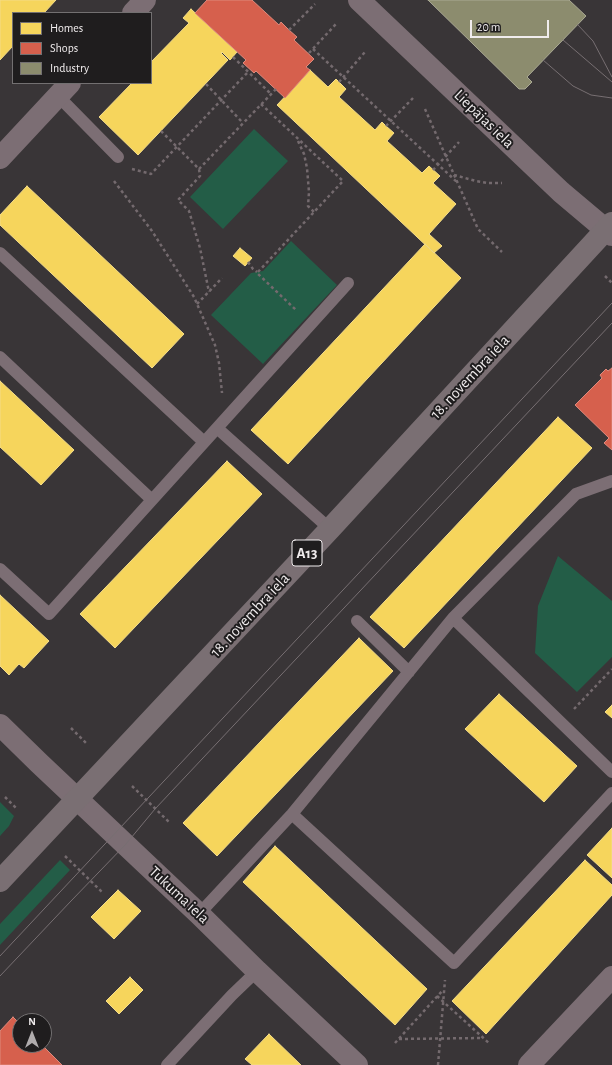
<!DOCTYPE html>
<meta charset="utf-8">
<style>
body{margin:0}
#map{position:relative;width:612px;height:1065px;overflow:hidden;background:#393537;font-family:"Alegreya Sans",sans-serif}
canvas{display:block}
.legend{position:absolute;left:12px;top:12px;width:140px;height:72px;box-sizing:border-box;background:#1f1d1e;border:1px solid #737071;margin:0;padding:5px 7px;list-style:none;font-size:12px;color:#f0eced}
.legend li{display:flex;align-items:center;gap:8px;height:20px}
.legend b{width:20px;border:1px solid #737071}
.north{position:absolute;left:12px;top:1013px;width:40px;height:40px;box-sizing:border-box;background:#1f1d1e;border:1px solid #737071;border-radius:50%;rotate:0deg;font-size:11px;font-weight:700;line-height:16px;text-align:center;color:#f0eced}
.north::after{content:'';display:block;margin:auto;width:14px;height:18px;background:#b0acad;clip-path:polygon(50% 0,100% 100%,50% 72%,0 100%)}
.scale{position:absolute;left:470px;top:20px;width:79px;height:18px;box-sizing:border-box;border:2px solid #f0eced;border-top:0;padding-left:5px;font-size:12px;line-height:14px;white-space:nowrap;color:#f0eced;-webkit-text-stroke:3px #1f1d1e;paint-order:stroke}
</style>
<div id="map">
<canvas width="612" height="1065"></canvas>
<ul class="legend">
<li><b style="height:11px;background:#f6d55c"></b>Homes</li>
<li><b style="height:11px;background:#d6604d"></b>Shops</li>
<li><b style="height:11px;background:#8c8c6e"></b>Industry</li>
</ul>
<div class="north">N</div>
<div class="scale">20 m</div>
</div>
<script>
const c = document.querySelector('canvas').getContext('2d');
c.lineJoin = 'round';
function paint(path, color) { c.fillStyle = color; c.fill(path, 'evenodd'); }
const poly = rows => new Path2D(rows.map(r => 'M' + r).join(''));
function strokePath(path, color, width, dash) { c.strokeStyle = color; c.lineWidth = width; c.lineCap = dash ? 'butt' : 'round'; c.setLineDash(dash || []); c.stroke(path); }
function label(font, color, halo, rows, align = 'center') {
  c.font = font + ' "Alegreya Sans",sans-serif'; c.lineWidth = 4; c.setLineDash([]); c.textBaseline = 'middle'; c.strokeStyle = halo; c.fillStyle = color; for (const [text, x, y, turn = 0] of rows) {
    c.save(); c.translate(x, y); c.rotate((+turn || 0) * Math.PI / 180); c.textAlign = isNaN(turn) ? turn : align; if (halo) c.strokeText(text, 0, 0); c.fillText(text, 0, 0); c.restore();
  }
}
paint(poly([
 [254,129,288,161,223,229,190,197],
 [291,241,337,285,263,364,211,315,251,273,263,271],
 [558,556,612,601,612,657,577,692,535,653,538,606],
 [0,802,14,816,9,826,0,836],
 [60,860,70,870,0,945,0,924]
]), '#235d47');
const homes = poly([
 [0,0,56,0,44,13,13,13,13,46,0,60,0,0],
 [191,9,237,52,230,60,222,52,221,53,228,60,138,155,99,117,132,83,151,83,151,62,189,23,183,18,191,9],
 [310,70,328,87,336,79,346,89,339,97,375,130,382,122,386,126,394,133,387,141,422,173,429,166,440,176,433,183,456,204,429,234,442,246,434,253,277,105,310,70],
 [27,186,184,334,152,368,0,225,0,215,27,186],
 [425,244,461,278,288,464,251,430,425,244],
 [240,248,252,258,245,266,233,256,240,248],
 [0,381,74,450,41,485,0,447,0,381],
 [558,417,592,448,404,648,370,617,558,417],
 [227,461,262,494,115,648,80,614,227,461],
 [0,595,49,641,24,668,19,664,9,675,0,666,0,595],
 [359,638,393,671,217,856,183,823,359,638],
 [499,694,577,766,544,802,465,729,499,694],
 [612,705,612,718,605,712,612,705],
 [612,828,612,878,587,855,612,828],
 [275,846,427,989,395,1025,243,882,275,846],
 [585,860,612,885,612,895,486,1034,452,1001,585,860],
 [118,890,141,911,114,939,91,917,118,890],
 [130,977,143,990,119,1014,106,1001,130,977],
 [269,1034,301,1065,252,1065,245,1059,269,1034]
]);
paint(homes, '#f6d55c');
strokePath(homes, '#f4dc88', 1);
const shops = poly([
 [207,0,252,0,279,25,281,22,289,30,297,37,294,40,314,59,306,67,310,70,285,98,256,71,254,73,243,63,246,60,195,13,207,0],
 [612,368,612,450,604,443,609,438,575,405,602,378,600,375,606,369,608,371,612,368],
 [13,1017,20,1024,20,1045,42,1045,62,1065,0,1065,0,1031,13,1017]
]);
paint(shops, '#d6604d');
strokePath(shops, '#de8a7d', 1);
const industry = poly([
 [428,0,569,0,586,16,527,77,532,82,525,89,519,89,428,0]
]);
paint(industry, '#8c8c6e');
strokePath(industry, '#aaa994', 1);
strokePath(poly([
 [289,30,315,4],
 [313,49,458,183],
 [309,53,336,24],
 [233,57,271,94],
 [339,82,365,52],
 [206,84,243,123],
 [261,104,343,181,257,273,296,310],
 [425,109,478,229,502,252],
 [386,126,413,98],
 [161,131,199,169,200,176,178,200,189,211,200,248,209,292],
 [298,141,304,154,307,168,309,192,308,206,314,212],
 [132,169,151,174,248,72],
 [199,169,276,89],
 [433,170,459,142],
 [454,175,476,181,488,183,502,183],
 [114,181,152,231,194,297,215,345,219,363,222,393],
 [248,262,253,269,257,272],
 [605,276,612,283],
 [197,304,222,278],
 [574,709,612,669],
 [71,728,87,744],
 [132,786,169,822],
 [5,797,17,809],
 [65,856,102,892],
 [437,996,490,1044],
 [399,1039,483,1038],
 [395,1043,443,990],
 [438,1065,445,980]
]), '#746a6e', 2.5, [3, 3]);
strokePath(poly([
 [58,96,118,157],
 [0,253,204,442],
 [0,357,152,500],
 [217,428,330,529],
 [0,569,49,614,348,283],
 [453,618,612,772],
 [357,621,409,672],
 [292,814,454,963,612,793],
 [199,914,292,814,453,618,576,494,612,481],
 [167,1065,232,995,257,971]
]), '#7c6e74', 12);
strokePath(poly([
 [359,0,561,192,612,235],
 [133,13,145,0],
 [0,158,70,83],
 [0,725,39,763,199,914,257,971,357,1065],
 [529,1065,612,977]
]), '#7c6e74', 22);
strokePath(poly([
 [0,881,330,529,612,223]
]), '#7a6f73', 22);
strokePath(poly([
 [578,25,593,41,612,77],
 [563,40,612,82],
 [543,60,573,86,591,95,612,98],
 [0,956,612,303],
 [0,976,71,901,126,844,155,809,612,323]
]), '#776f72', 1);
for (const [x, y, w] of [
 [307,553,30]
]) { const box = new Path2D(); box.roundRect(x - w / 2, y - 13, w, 26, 3); c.fillStyle = '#1f1d1e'; c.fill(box); strokePath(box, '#f0eced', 1); }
label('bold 15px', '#f0eced', null, [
 ["A13",307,553]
]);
label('16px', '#f0eced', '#1f1d1e', [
 ["Liepājas iela",484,119,44],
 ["18. novembra iela",470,377,-47],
 ["18. novembra iela",250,615,-47],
 ["Tukuma iela",179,895,43]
]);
</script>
